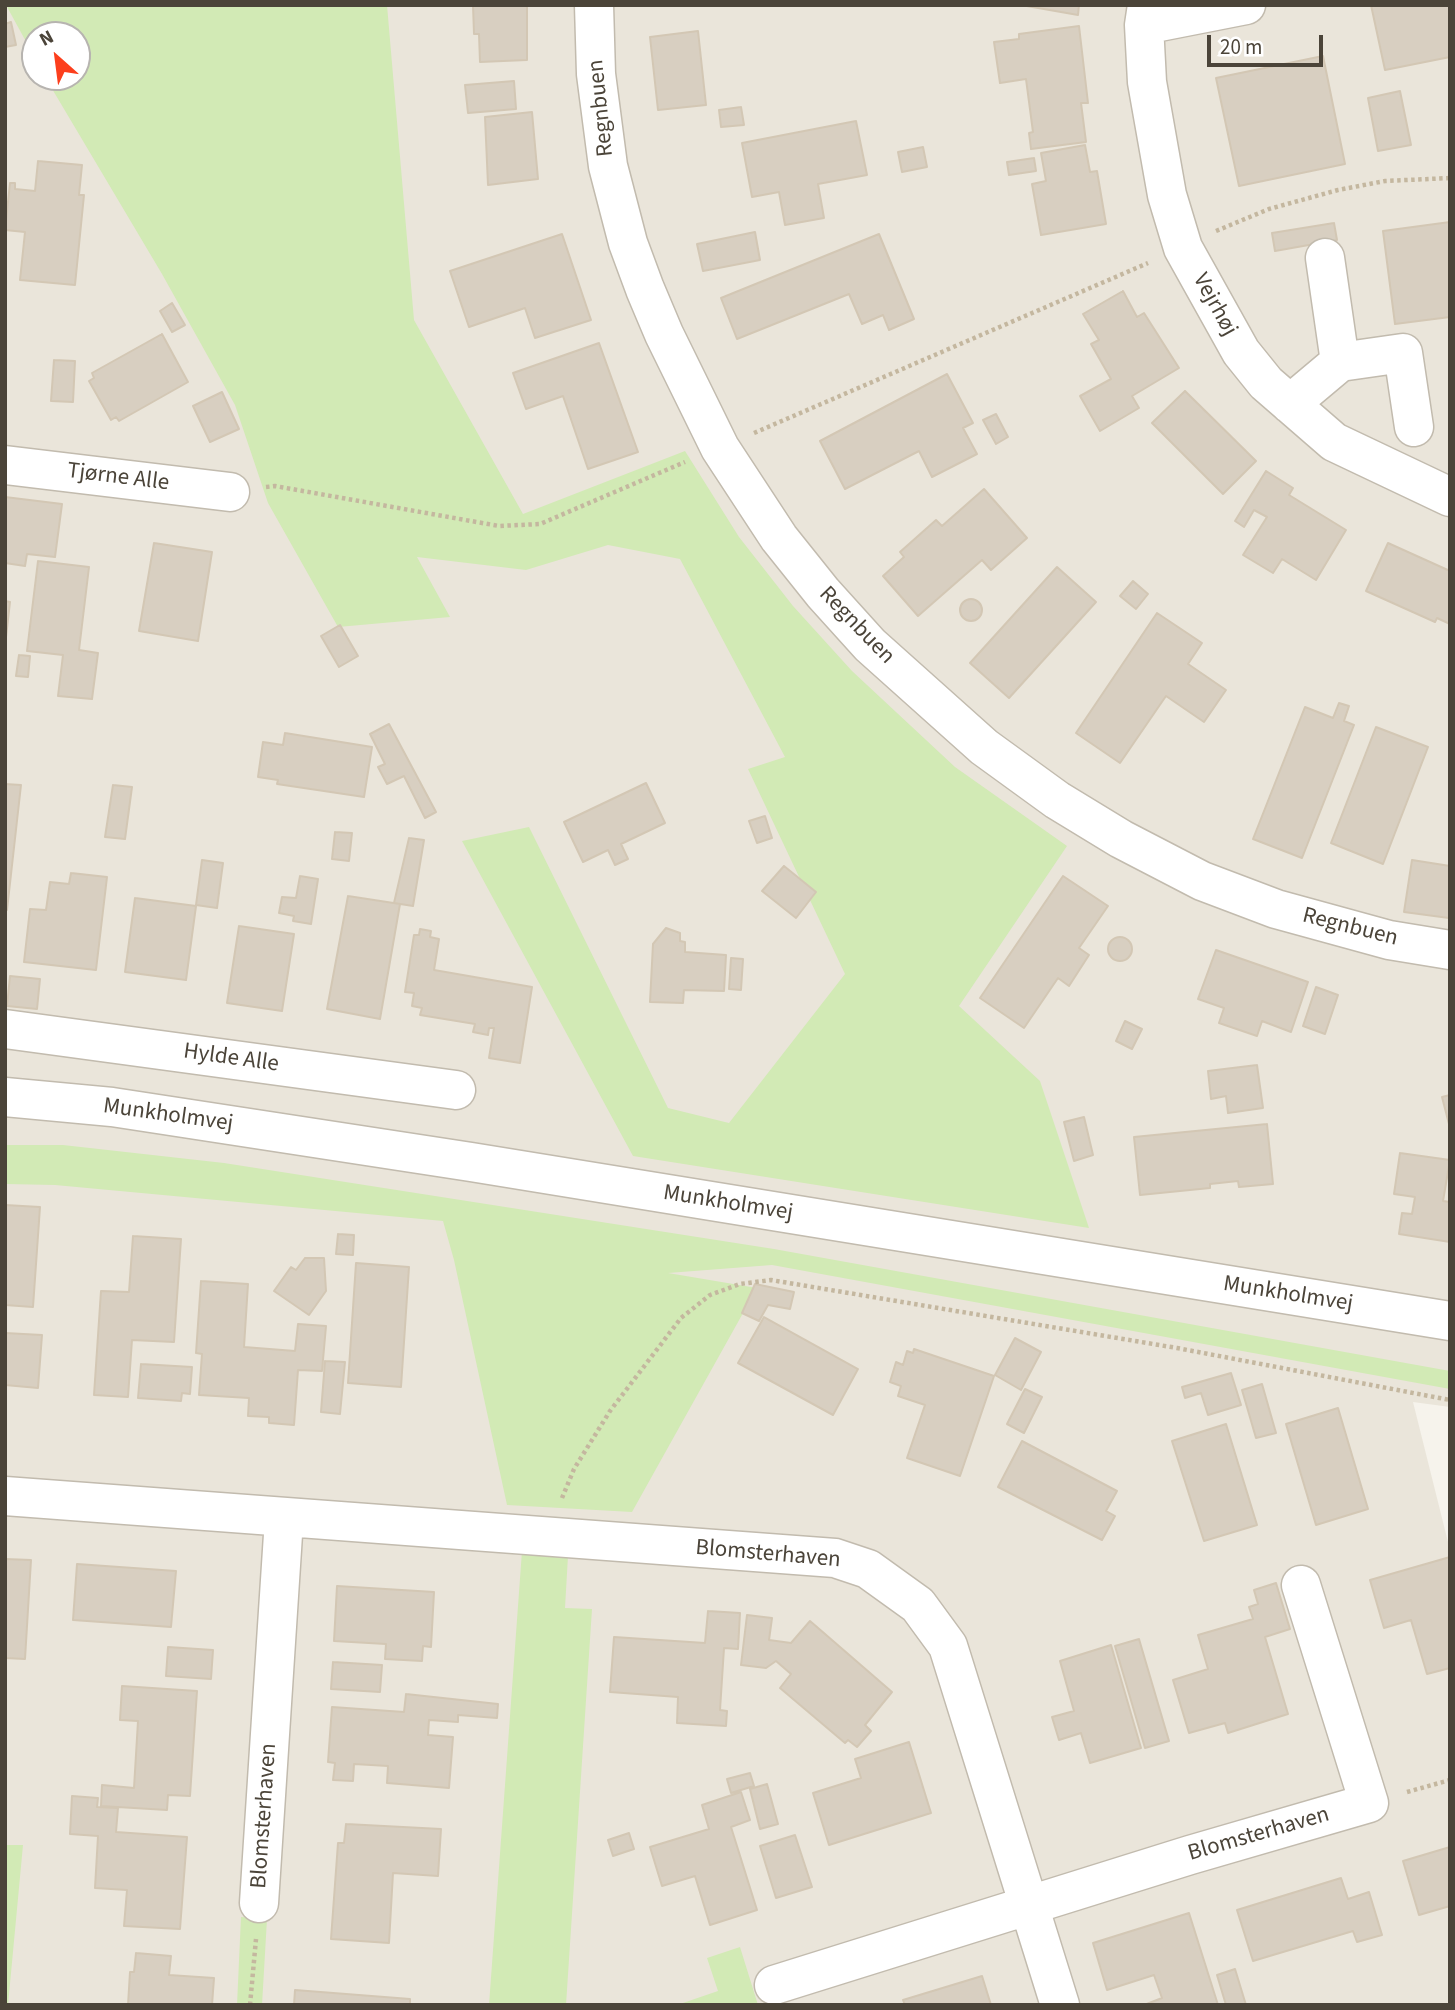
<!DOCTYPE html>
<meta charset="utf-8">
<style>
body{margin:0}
#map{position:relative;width:1455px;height:2010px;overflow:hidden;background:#f6f3ec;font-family:"Source Sans 3",sans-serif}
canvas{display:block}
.frame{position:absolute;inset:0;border:7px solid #4b4439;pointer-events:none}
.north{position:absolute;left:21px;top:21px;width:70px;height:70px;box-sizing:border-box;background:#fff;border:2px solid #b7b4b0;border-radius:50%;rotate:332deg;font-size:19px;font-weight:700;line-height:28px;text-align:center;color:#4b4439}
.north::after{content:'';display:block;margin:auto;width:24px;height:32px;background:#fc3f1d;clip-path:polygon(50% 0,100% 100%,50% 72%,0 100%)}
.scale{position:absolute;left:1207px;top:35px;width:116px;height:32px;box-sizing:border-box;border:4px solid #4b4439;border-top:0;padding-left:9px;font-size:21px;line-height:24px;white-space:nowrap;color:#4b4439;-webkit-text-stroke:5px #fff;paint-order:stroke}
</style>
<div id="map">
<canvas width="1455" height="2010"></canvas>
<div class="frame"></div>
<div class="north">N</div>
<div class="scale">20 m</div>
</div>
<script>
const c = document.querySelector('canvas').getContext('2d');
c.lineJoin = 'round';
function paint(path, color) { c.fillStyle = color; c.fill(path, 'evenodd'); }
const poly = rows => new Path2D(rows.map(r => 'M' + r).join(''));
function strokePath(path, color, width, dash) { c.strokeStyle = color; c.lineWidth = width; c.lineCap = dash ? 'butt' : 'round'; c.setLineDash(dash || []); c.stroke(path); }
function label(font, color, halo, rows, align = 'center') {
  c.font = font + ' "Source Sans 3",sans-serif'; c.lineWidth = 5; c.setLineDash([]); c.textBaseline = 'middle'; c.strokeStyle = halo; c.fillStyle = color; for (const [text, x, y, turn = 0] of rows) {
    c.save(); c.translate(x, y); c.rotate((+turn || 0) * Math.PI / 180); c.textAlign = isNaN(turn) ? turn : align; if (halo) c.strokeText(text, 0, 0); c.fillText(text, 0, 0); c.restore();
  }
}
paint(poly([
 [5,5,1450,5,1450,1407,1413,1402,1450,1550,1450,2005,5,2005],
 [35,35,77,35,77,77,35,77]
]), '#eae5da');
paint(poly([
 [6,5,387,5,414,320,523,514,685,451,739,537,793,606,852,671,955,767,1067,846,959,1006,1040,1081,1089,1228,633,1156,462,841,529,827,668,1108,729,1123,845,974,748,769,785,757,680,559,608,545,526,570,417,557,450,617,338,627,268,503,235,405,162,274,45,77,77,77,77,35,35,35,35,58],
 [5,1145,63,1145,224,1163,774,1249,1450,1371,1450,1389,772,1265,668,1273,757,1288,632,1512,507,1505,454,1260,443,1221,55,1185,5,1184],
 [522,1551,568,1556,565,1608,592,1609,566,2005,489,2005],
 [5,1845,23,1845,8,2005,5,2005],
 [241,1917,267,1919,262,2005,237,2005],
 [740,1947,758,2005,677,2005,718,1991,707,1958]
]), '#d2eab5');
const building = poly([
 [473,5,527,5,527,60,480,62,479,34,474,34,473,5],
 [1021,5,1079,5,1078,15,1021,5],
 [1371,5,1450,5,1450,57,1385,70,1371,5],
 [11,22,16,45,5,47,5,24,11,22],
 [1079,26,1088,103,1081,103,1086,142,1031,149,1029,133,1033,132,1026,79,1000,83,994,42,1019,39,1019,34,1079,26],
 [698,31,706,105,658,110,650,37,698,31],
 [1323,56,1345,164,1239,186,1216,78,1323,56],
 [514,81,516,109,468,113,465,85,514,81],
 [1400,91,1411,145,1378,151,1368,98,1400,91],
 [741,107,744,125,721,127,719,110,741,107],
 [532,112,538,179,488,185,485,117,532,112],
 [856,121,867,175,818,184,824,218,785,225,779,192,752,197,742,143,856,121],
 [1085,145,1090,172,1097,171,1106,224,1041,235,1032,184,1046,181,1041,153,1085,145],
 [923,147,927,167,902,172,898,152,923,147],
 [1034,158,1036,171,1009,175,1007,162,1034,158],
 [38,161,82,165,79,195,84,195,75,285,20,280,25,232,5,230,10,183,15,183,15,189,35,191,38,161],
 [1450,222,1450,317,1395,324,1383,231,1450,222],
 [1334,223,1337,240,1275,251,1272,233,1334,223],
 [755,232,760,260,703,271,697,244,755,232],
 [562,234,591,320,535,338,525,308,469,327,450,271,562,234],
 [879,234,914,319,889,330,883,315,862,324,849,294,737,339,721,298,879,234],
 [1123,291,1137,317,1144,313,1179,368,1132,396,1139,408,1100,431,1080,396,1111,379,1091,344,1099,340,1083,314,1123,291],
 [172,303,185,325,172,332,160,311,172,303],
 [162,334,188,382,119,421,116,417,111,420,89,381,94,378,92,373,162,334],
 [599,343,638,452,588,469,563,396,526,409,513,373,599,343],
 [54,360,75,361,73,402,51,401,54,360],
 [947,374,973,423,963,428,977,454,932,477,919,451,845,489,820,441,947,374],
 [1185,391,1256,461,1223,494,1152,423,1185,391],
 [222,392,239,429,210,442,193,406,222,392],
 [996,414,1008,437,996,444,983,420,996,414],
 [1266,471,1293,488,1289,495,1346,530,1316,580,1282,559,1273,573,1243,555,1267,517,1254,510,1244,527,1235,521,1266,471],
 [984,489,1027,538,991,570,982,560,918,616,883,576,904,557,900,552,936,520,942,526,984,489],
 [5,497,62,504,55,557,27,554,25,566,5,563,5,497],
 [154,543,212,552,198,641,139,631,154,543],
 [1388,543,1450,571,1450,624,1437,618,1435,622,1366,591,1388,543],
 [38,561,89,567,79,650,98,653,92,699,58,696,63,655,27,651,38,561],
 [1057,567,1096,602,1009,698,970,663,1057,567],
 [1133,581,1148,594,1136,609,1120,596,1133,581],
 '960 610a11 11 0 1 1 22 0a11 11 0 1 1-22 0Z',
 [5,601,10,602,5,646,5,601],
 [1157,613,1202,643,1188,664,1226,690,1204,722,1166,696,1120,763,1076,733,1157,613],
 [340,625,358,656,339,667,321,636,340,625],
 [19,655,30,656,28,677,16,676,19,655],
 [1339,703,1349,706,1344,721,1354,725,1302,858,1253,839,1305,707,1333,718,1339,703],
 [389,724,436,812,425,818,404,776,387,784,378,767,385,764,370,734,389,724],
 [1376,727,1428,747,1383,864,1331,843,1376,727],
 [285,733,372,747,364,797,277,784,278,780,258,777,263,742,283,745,285,733],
 [646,783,665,823,621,844,628,859,615,865,608,850,583,862,564,822,646,783],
 [5,784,21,785,7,910,5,909,5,784],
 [113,785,132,787,125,839,105,837,113,785],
 [765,816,772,838,757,843,749,821,765,816],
 [335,832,352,833,349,861,332,859,335,832],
 [409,838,424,840,413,906,394,903,409,838],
 [202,860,223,863,217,908,196,905,202,860],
 [1412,860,1450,866,1449,918,1404,912,1412,860],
 [784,866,816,892,796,918,762,891,784,866],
 [71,873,107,877,96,970,24,962,30,909,46,910,50,882,69,884,71,873],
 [300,876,318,879,311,924,293,921,294,916,279,913,282,897,296,898,300,876],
 [1063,876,1108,906,1079,948,1089,955,1069,986,1058,978,1024,1028,980,998,1063,876],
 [348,896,400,904,380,1019,327,1009,348,896],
 [135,898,196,906,186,980,125,972,135,898],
 [239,926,294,934,282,1011,227,1003,239,926],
 [666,928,680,933,680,941,685,942,685,952,726,955,724,991,684,990,683,1003,650,1002,653,944,666,928],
 [420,929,431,931,430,937,439,939,434,970,532,987,520,1063,489,1058,494,1028,489,1028,488,1035,473,1032,475,1024,420,1015,422,1008,412,1006,414,993,405,992,414,935,419,935,420,929],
 '1108 949a12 12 0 1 1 24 0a12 12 0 1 1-24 0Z',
 [1216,950,1308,982,1291,1032,1262,1021,1257,1036,1219,1023,1224,1008,1198,999,1216,950],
 [731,958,743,959,741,990,729,989,731,958],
 [10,976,40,979,37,1009,7,1006,10,976],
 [1316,987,1338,995,1325,1034,1303,1026,1316,987],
 [1125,1021,1142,1029,1132,1049,1116,1041,1125,1021],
 [1257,1065,1263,1108,1228,1113,1226,1096,1211,1099,1208,1071,1257,1065],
 [1450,1095,1450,1128,1442,1097,1450,1095],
 [1084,1117,1093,1155,1074,1161,1064,1122,1084,1117],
 [1267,1124,1273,1184,1239,1187,1238,1181,1210,1184,1210,1188,1140,1195,1134,1137,1267,1124],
 [1400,1153,1450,1160,1443,1201,1450,1202,1450,1242,1399,1234,1402,1213,1412,1214,1415,1197,1394,1194,1400,1153],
 [5,1205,40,1207,33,1307,5,1305,5,1205],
 [338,1234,354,1235,353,1255,336,1254,338,1234],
 [133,1236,181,1239,174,1342,132,1340,128,1397,94,1395,101,1291,129,1292,133,1236],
 [305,1258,324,1258,326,1291,309,1315,274,1291,291,1267,296,1270,305,1258],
 [356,1263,409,1267,401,1387,348,1383,356,1263],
 [201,1281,248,1284,244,1347,295,1351,298,1324,326,1326,322,1371,298,1370,294,1425,269,1423,269,1417,248,1416,249,1398,199,1395,202,1354,196,1353,201,1281],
 [755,1284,794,1292,790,1309,768,1305,759,1321,742,1313,755,1284],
 [764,1317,858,1369,833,1415,738,1363,764,1317],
 [5,1333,42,1335,38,1388,5,1385,5,1333],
 [1015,1338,1041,1352,1021,1390,995,1375,1015,1338],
 [914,1349,994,1376,960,1476,907,1458,925,1405,898,1396,901,1386,890,1382,896,1362,903,1365,907,1351,913,1353,914,1349],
 [325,1361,345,1362,340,1414,321,1412,325,1361],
 [141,1364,192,1367,190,1394,182,1393,181,1401,138,1398,141,1364],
 [1231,1373,1241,1405,1208,1415,1201,1393,1185,1398,1182,1387,1231,1373],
 [1262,1384,1276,1433,1256,1438,1242,1390,1262,1384],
 [1025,1389,1042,1397,1024,1433,1007,1424,1025,1389],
 [1338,1408,1368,1509,1316,1525,1286,1424,1338,1408],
 [1226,1424,1257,1525,1204,1541,1172,1441,1226,1424],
 [1022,1441,1117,1491,1106,1511,1115,1516,1102,1540,998,1487,1022,1441],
 [1450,1557,1450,1668,1427,1674,1411,1620,1384,1628,1370,1580,1450,1557],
 [5,1559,31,1560,25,1659,5,1658,5,1559],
 [77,1564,176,1571,171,1627,73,1620,77,1564],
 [1276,1583,1290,1629,1265,1637,1288,1714,1228,1733,1225,1723,1189,1733,1173,1680,1208,1669,1198,1635,1253,1619,1249,1607,1258,1604,1254,1590,1276,1583],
 [337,1586,434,1592,431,1647,423,1646,422,1661,385,1659,386,1644,334,1641,337,1586],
 [708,1611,740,1613,738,1649,724,1648,720,1710,727,1711,726,1726,677,1723,678,1697,610,1692,614,1637,705,1643,708,1611],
 [747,1615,772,1618,769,1640,791,1643,810,1621,892,1692,865,1725,871,1731,857,1747,848,1740,845,1743,780,1688,791,1674,776,1661,766,1668,741,1665,747,1615],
 [1139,1639,1169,1741,1145,1748,1115,1646,1139,1639],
 [1111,1645,1141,1748,1090,1763,1081,1733,1059,1740,1052,1717,1074,1711,1060,1661,1111,1645],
 [168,1647,213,1650,211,1679,166,1676,168,1647],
 [333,1662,382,1665,380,1692,331,1689,333,1662],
 [122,1686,197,1691,190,1796,168,1795,167,1810,101,1806,102,1785,134,1788,138,1721,120,1720,122,1686],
 [406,1694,498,1704,497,1718,458,1715,458,1722,429,1720,428,1735,453,1737,449,1788,387,1783,388,1766,354,1764,353,1781,333,1780,335,1763,328,1762,332,1707,404,1712,406,1694],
 [909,1742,931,1813,829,1845,813,1793,861,1778,855,1759,909,1742],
 [750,1773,754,1786,731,1793,727,1779,750,1773],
 [767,1784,778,1824,760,1829,750,1789,767,1784],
 [741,1792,750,1820,731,1827,757,1910,710,1925,695,1876,662,1886,650,1847,709,1829,702,1805,741,1792],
 [72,1796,98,1798,97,1807,118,1808,116,1832,187,1837,180,1929,124,1926,127,1890,95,1888,98,1836,70,1834,72,1796],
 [346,1824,441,1829,438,1876,393,1873,389,1943,331,1939,338,1843,344,1843,346,1824],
 [629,1833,634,1849,613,1856,608,1840,629,1833],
 [795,1835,812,1887,776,1898,760,1846,795,1835],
 [1450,1847,1450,1906,1419,1915,1403,1861,1450,1847],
 [1341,1878,1348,1899,1369,1892,1382,1935,1357,1942,1353,1931,1253,1961,1237,1910,1341,1878],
 [1189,1913,1218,2005,1144,2005,1162,1998,1154,1975,1107,1990,1093,1943,1189,1913],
 [136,1953,171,1956,169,1975,214,1978,212,2005,128,2005,130,1972,134,1972,136,1953],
 [1235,1969,1246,2005,1226,2005,1217,1975,1235,1969],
 [982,1976,991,2005,905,2005,903,2000,982,1976],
 [295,1990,410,1999,410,2005,294,2005,295,1990]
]);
paint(building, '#d8cfc1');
strokePath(building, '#d3c7b4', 2);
const minor = poly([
 [594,5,596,74,608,166,628,243,645,289,664,334,720,448,779,538,823,593,870,645,984,747,1057,800,1121,839,1202,881,1276,909,1389,940,1450,950],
 [1147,5,1144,25,1147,82,1167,195,1183,248,1241,352,1266,383,1334,442,1450,497],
 [1144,25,1246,5],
 [1325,258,1340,362],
 [1290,404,1340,362,1403,353,1414,427],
 [5,465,230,492],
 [5,1029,456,1090],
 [5,1097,112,1107,471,1162,1450,1321],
 [5,1496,835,1558,868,1569,918,1605,948,1646,1060,2005],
 [259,1903,284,1519],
 [774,1985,1190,1855,1369,1803,1301,1585]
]);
strokePath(minor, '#c2bbae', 41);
strokePath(poly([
 [1216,231,1269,209,1338,190,1385,181,1450,178],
 [754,433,1148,263],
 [266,487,275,486,499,526,540,524,685,462],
 [562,1498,574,1469,610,1411,681,1318,710,1295,740,1284,771,1280,1177,1348,1450,1400],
 [1407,1792,1450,1780],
 [250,2005,256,1939]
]), '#c4b79f', 4.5, [3.5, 3.5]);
strokePath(minor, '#fff', 38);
label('23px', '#4b4439', '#fff', [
 ["Regnbuen",602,108,-96],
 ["Vejrhøj",1214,305,61],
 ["Tjørne Alle",118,478,7],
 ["Regnbuen",856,626,46],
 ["Regnbuen",1350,928,14],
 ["Hylde Alle",231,1059,8],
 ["Munkholmvej",168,1116,8],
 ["Munkholmvej",728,1204,9],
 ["Munkholmvej",1288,1295,9],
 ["Blomsterhaven",768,1555,5],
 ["Blomsterhaven",265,1816,-86],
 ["Blomsterhaven",1259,1835,-16]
]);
</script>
